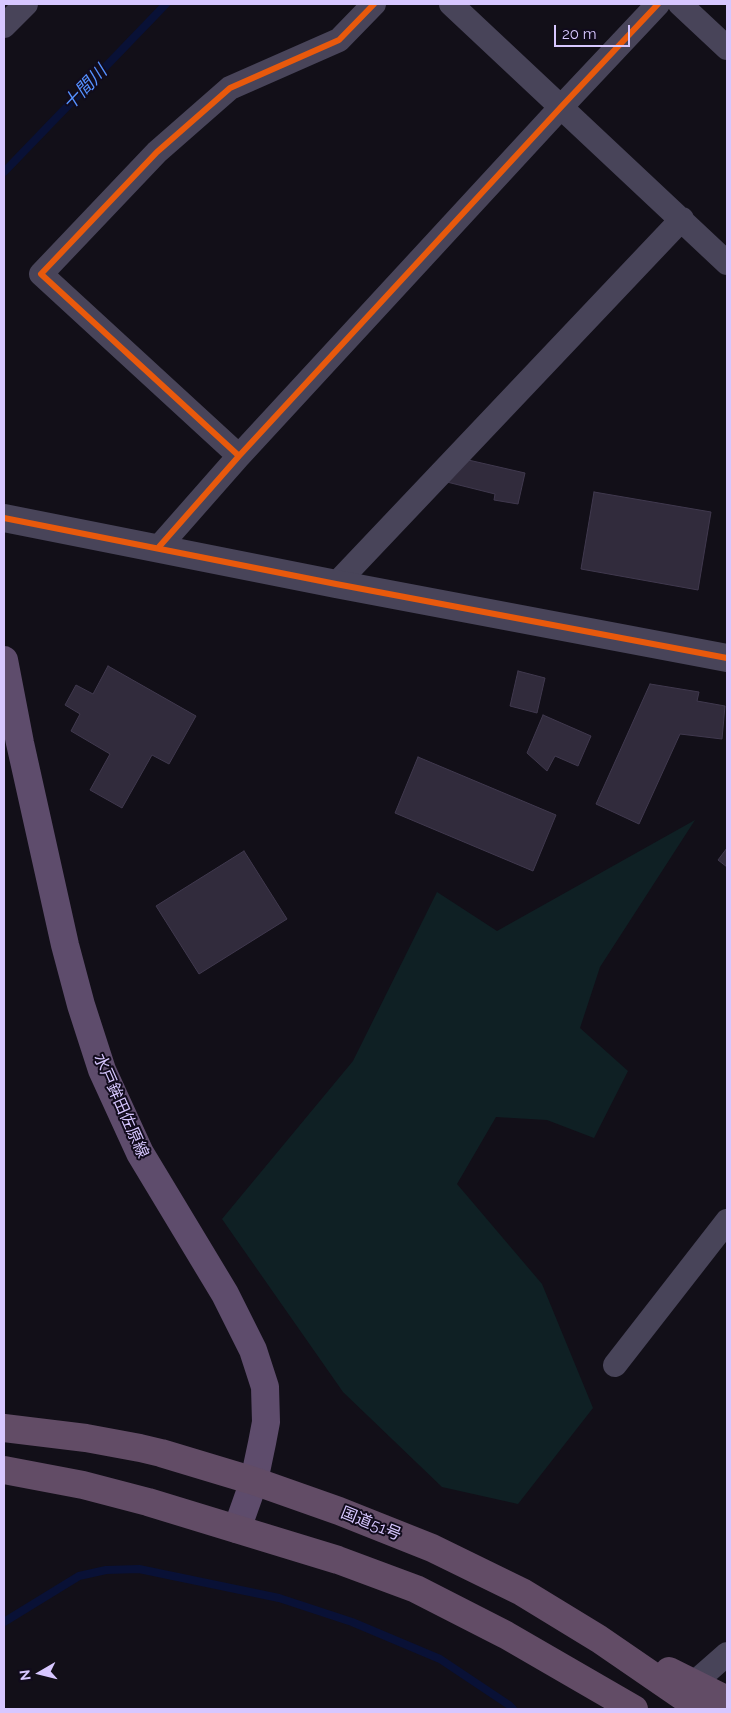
<!DOCTYPE html>
<meta charset="utf-8">
<style>
body{margin:0}
#map{position:relative;width:731px;height:1713px;overflow:hidden;background:#120f18;font-family:Raleway,sans-serif}
canvas{display:block}
.frame{position:absolute;inset:0;border:5px solid #d7c7ff;pointer-events:none}
.north{position:absolute;left:15px;top:1648px;width:50px;height:50px;-webkit-text-stroke:4px #110b1c;paint-order:stroke;rotate:262deg;font-size:14px;font-weight:700;line-height:20px;text-align:center;color:#d7c7ff}
.north::after{content:'';display:block;margin:auto;width:18px;height:22px;background:#d7c7ff;clip-path:polygon(50% 0,100% 100%,50% 72%,0 100%)}
.scale{position:absolute;left:554px;top:25px;width:76px;height:22px;box-sizing:border-box;border:2px solid #d7c7ff;border-top:0;padding-left:6px;font-size:15px;line-height:18px;white-space:nowrap;color:#d7c7ff;-webkit-text-stroke:4px #110b1c;paint-order:stroke}
</style>
<div id="map">
<canvas width="731" height="1713"></canvas>
<div class="frame"></div>
<div class="north">N</div>
<div class="scale">20 m</div>
</div>
<script>
const c = document.querySelector('canvas').getContext('2d');
c.lineJoin = 'round';
function paint(path, color) { c.fillStyle = color; c.fill(path, 'evenodd'); }
const poly = rows => new Path2D(rows.map(r => 'M' + r).join(''));
function strokePath(path, color, width, dash) { c.strokeStyle = color; c.lineWidth = width; c.lineCap = dash ? 'butt' : 'round'; c.setLineDash(dash || []); c.stroke(path); }
function label(font, color, halo, rows, align = 'center') {
  c.font = font + ' Raleway,"Noto Sans JP",sans-serif'; c.lineWidth = 4; c.setLineDash([]); c.textBaseline = 'middle'; c.strokeStyle = halo; c.fillStyle = color; for (const [text, x, y, turn = 0] of rows) {
    c.save(); c.translate(x, y); c.rotate((+turn || 0) * Math.PI / 180); c.textAlign = isNaN(turn) ? turn : align; if (halo) c.strokeText(text, 0, 0); c.fillText(text, 0, 0); c.restore();
  }
}
paint(poly([
 [695,820,600,967,580,1028,628,1071,594,1138,547,1120,496,1117,457,1184,542,1284,593,1408,518,1504,442,1487,343,1392,222,1219,353,1061,437,892,497,931]
]), '#0f2024');
strokePath(poly([
 [4,172,166,4],
 [4,1622,79,1576,106,1570,139,1569,279,1598,352,1622,440,1659,509,1705,513,1709]
]), '#091136', 8);
const building = poly([
 [464,459,525,473,518,504,494,500,495,494,447,482,464,459],
 [594,492,711,512,698,590,581,569,594,492],
 [108,666,196,716,169,764,152,755,122,808,90,790,110,754,71,731,80,714,65,705,76,685,93,694,108,666],
 [518,671,545,678,537,713,510,706,518,671],
 [650,684,699,692,697,701,725,706,722,739,680,734,639,824,596,804,650,684],
 [543,715,591,736,578,766,555,756,547,771,527,753,543,715],
 [418,757,556,815,533,871,395,813,418,757],
 [727,848,727,867,718,860,727,848],
 [244,851,287,919,199,974,156,906,244,851]
]);
paint(building, '#312b3c');
strokePath(building, '#40394e', 1);
strokePath(poly([
 [451,4,727,263],
 [680,4,727,48],
 [4,26,26,4],
 [239,456,41,274,157,152,230,88,339,40,374,4],
 [158,548,239,456,562,106,658,4],
 [336,584,682,219],
 [615,1365,727,1221],
 [684,1697,694,1683,727,1654]
]), '#484459', 24);
strokePath(poly([
 [4,518,336,584,727,658]
]), '#484459', 28);
strokePath(poly([
 [4,660,20,743,65,945,81,1005,102,1070,140,1153,225,1294,253,1350,265,1387,266,1422,262,1443,254,1481,237,1529]
]), '#5e4c6c', 28);
strokePath(poly([
 [4,1428,86,1438,140,1448,161,1453,254,1481,339,1511,432,1548,522,1592,599,1639,701,1709],
 [4,1470,83,1485,148,1502,338,1560,416,1589,506,1635,634,1709],
 [669,1671,727,1700]
]), '#624c66', 28);
strokePath(poly([
 [239,456,41,274,157,152,230,88,339,40,374,4],
 [4,518,336,584,727,658],
 [158,548,239,456,562,106,658,4]
]), '#e8590c', 6);
label('16px', '#d7c7ff', '#110b1c', [
 ["水戸鉾田佐原線",121,1106,66],
 ["国道51号",371,1524,22]
]);
label('italic 18px', '#5591ff', '#110b1c', [
 ["十間川",85,88,-46]
]);
</script>
